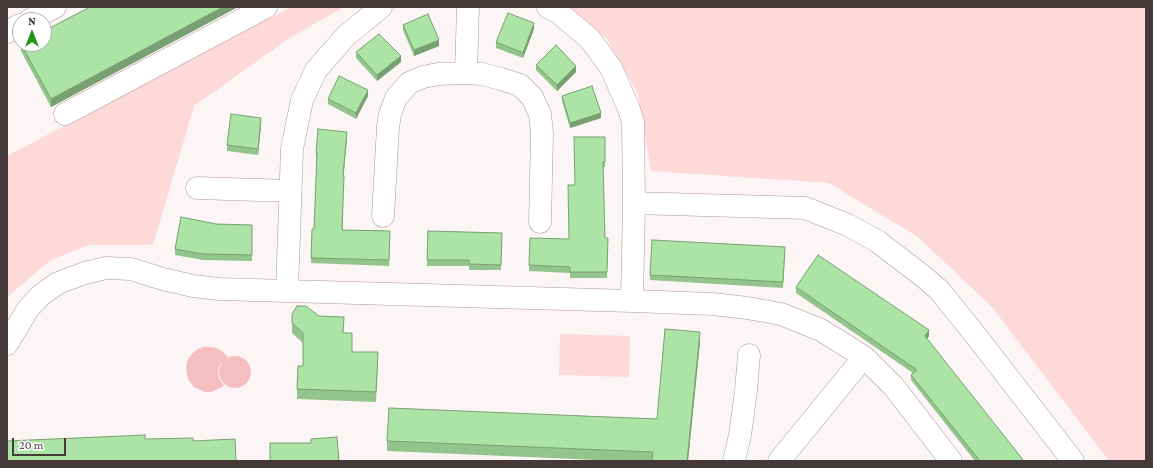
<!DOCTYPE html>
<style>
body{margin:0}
#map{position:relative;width:1153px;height:468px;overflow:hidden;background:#fbf5f5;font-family:"Crimson Pro",serif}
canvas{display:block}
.frame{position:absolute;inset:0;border:8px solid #453939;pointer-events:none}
.north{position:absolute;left:12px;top:12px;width:40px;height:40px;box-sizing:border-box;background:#fff;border:1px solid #b5b0b0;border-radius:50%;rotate:0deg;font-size:11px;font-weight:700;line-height:16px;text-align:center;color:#453939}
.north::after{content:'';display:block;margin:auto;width:14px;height:18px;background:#249119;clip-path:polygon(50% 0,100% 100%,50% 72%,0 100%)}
.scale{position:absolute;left:12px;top:438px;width:54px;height:18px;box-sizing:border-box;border:2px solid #453939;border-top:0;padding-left:5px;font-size:12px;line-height:14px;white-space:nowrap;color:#453939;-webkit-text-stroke:3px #fff;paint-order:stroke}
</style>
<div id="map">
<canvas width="1153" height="468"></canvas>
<div class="frame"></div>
<div class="north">N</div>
<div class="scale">20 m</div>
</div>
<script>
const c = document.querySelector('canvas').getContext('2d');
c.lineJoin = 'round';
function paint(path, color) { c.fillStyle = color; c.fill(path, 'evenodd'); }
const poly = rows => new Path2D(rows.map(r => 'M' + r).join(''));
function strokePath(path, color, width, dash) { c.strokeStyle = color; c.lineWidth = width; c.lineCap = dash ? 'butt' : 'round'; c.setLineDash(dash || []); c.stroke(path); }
paint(poly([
 [291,7,344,7,291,37,194,106,153,245,89,245,51,260,7,297,7,156],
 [567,7,1146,7,1146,461,1109,461,992,307,918,237,829,183,651,171,638,94,607,39],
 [560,334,630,336,629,377,559,375]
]), '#fdd9da');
paint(poly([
 [203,347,210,347,217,348,223,352,228,357,220,364,218,370,219,379,224,386,216,390,211,392,205,392,194,387,189,381,187,375,186,368,187,361,191,355,196,350],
 '219 372a16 16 0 1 1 32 0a16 16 0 1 1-32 0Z'
]), '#f5bec0');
const minor = poly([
 [548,7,559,13,590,39,611,68,629,109,633,122,634,203,632,301],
 [30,20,55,7],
 [7,32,20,25],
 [466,73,468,7],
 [65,114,266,7],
 [197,188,290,191],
 [634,203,805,208,848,225,877,241,924,277,939,290,973,332,1073,461],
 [383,216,388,127,390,114,396,98,409,83,423,77,438,74,466,73,482,74,501,79,520,85,532,97,540,114,542,133,540,222],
 [287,290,292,149,302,100,316,70,346,36,381,7],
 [7,344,28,309,41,295,58,283,85,273,106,268,131,269,163,279,193,286,219,289,632,301,713,304,747,308,781,314,821,330,864,357,894,387,951,461],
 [734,461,740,435,746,391,749,355],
 [779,461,864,357]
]);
strokePath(minor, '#b29596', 23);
strokePath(minor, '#fff', 22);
paint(poly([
 [90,7,238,7,51,107,21,51,21,44],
 [403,25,439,46,414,56,403,30],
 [534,29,523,58,496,48,496,42],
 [356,52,401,62,377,81,356,58],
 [536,65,576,72,557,91,536,70],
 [368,96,356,119,328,104,328,99],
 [562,96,601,118,570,128,562,101],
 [261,124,258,155,227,151,227,145],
 [347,137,343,176,343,230,390,231,389,266,311,263,312,229,314,229,317,159,316,159,316,153],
 [605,137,605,167,603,167,605,238,608,238,607,278,570,278,570,273,529,271,529,265,569,239,575,185],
 [216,224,252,225,252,261,203,260,175,255,175,249],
 [428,231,502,233,501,270,469,270,469,266,427,266],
 [785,253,783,288,650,280,650,275],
 [796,287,929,336,927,339,1024,461,975,461,911,380,911,375,913,373,796,293],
 [319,316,343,333,352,352,378,362,376,402,297,399,297,389,303,366,303,343,292,333,292,323],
 [700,342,688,461,621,461,387,451,387,441,657,419]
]), '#93c48d');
paint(poly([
 [223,7,238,7,51,107,51,99],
 [534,23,534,29,523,58,523,53],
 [439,40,439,46,414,56,414,50],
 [401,56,401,62,377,81,377,75],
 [576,66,576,72,557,91,557,85],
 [368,90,368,96,356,119,356,113],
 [601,113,601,118,570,128,570,123],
 [261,118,261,124,258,155,258,149],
 [347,132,347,137,343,182,343,176],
 [929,330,929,336,925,342,925,336],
 [700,332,700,342,688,461,687,461]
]), '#78a073');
const building = poly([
 [90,7,223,7,51,99,21,44,44,44,44,31,90,7],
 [508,13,534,23,523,53,496,42,508,13],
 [428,14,439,40,414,50,403,25,428,14],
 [379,34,401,56,377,75,356,52,379,34],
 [556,45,576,66,557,85,536,65,556,45],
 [339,76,368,90,356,113,328,99,339,76],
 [592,86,601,113,570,123,562,96,592,86],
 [231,114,261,118,258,149,227,145,231,114],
 [318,129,347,132,343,176,344,176,342,230,390,231,389,260,311,258,312,229,314,229,317,153,316,153,318,129],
 [574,137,605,137,605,162,603,162,605,238,608,238,607,272,570,272,570,267,529,265,530,238,569,239,568,185,575,185,574,137],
 [181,217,216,224,252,225,252,255,203,254,175,249,181,217],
 [428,231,502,233,501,265,469,264,469,260,427,260,428,231],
 [652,240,785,247,783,282,650,275,652,240],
 [818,255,929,330,925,336,1024,461,980,461,911,375,917,370,796,287,818,255],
 [297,306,306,306,319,316,344,317,343,333,352,333,352,352,378,352,376,392,297,389,298,366,303,366,303,333,292,323,292,314,297,306],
 [665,329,700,332,687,461,652,461,653,452,387,441,389,408,657,419,665,329],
 [145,435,145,439,193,438,193,441,235,439,236,461,7,461,7,441,145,435],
 [337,437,339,461,270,461,270,443,311,443,311,439,337,437]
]);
paint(building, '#abe4a4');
strokePath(building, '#78a073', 1);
</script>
